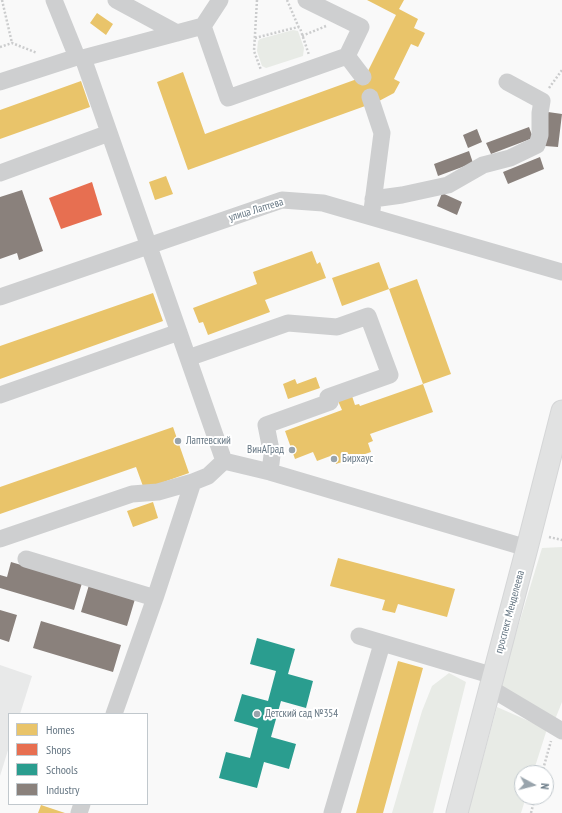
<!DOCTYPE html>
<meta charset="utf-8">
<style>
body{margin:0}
#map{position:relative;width:562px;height:813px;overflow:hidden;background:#f9f9f9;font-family:"PT Sans Narrow",sans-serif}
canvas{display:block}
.legend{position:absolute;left:8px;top:713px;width:140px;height:92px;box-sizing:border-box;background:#fff;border:1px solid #c1c8cd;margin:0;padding:5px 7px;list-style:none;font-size:12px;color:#657683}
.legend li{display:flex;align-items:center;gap:8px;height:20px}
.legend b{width:20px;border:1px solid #c1c8cd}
.north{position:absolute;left:514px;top:765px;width:40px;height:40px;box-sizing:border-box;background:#fff;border:1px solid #c1c8cd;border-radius:50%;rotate:97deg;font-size:11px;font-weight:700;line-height:16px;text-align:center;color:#657683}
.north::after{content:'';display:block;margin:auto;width:14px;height:18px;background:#99a4ac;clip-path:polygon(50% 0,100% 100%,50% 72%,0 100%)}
</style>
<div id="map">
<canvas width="562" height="813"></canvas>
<ul class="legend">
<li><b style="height:11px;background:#e9c46a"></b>Homes</li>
<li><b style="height:11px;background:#e76f51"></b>Shops</li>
<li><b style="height:11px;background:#2a9d8f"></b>Schools</li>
<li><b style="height:11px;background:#8a817c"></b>Industry</li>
</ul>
<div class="north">N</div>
</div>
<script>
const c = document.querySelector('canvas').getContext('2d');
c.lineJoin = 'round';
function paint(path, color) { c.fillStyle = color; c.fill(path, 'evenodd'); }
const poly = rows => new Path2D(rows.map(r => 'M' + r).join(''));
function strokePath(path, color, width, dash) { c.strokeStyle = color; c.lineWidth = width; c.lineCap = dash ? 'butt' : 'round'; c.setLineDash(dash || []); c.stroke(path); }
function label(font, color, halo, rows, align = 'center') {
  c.font = font + ' "PT Sans Narrow",sans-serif'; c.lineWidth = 4; c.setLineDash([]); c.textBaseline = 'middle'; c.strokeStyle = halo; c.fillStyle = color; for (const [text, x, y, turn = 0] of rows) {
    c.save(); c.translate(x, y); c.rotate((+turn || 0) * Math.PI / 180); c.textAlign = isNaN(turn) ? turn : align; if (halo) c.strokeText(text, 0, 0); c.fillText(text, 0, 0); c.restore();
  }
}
paint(poly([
 [0,665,32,676,20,714,9,714,9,747,0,776]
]), '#e8e9e9');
paint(poly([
 [293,30,298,31,304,48,303,56,266,68,262,66,257,51,258,41,260,39],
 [562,547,562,702,554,722,500,686,542,548],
 [449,673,466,682,433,813,392,813,422,711,432,686],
 [497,707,547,729,533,773,522,773,522,797,526,797,521,813,468,813]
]), '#e8ebe6');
paint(poly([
 [367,0,404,0,399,9,418,19,414,28,425,33,418,47,411,44,394,79,400,82,394,93,379,101,188,170,157,82,183,72,205,134,357,79,367,73,396,15],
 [97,13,113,24,106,35,90,23],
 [81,81,90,107,0,139,0,110],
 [166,176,173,194,155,200,149,182],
 [312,251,317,264,320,262,326,278,265,300,270,312,208,335,203,322,199,323,193,308,257,284,253,272],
 [379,262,389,289,342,306,332,278],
 [417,279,451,374,423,384,389,289],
 [153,293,163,321,0,379,0,346],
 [316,377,320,388,288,399,283,384,295,379,297,384],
 [423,384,433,412,370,434,373,441,368,443,371,452,336,464,333,455,317,461,313,452,295,459,285,431,342,410,338,401,352,396,355,405,359,404,360,406],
 [173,427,189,473,144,489,136,467,0,514,0,487],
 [153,502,158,518,133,527,127,511],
 [338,558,455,589,447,617,398,604,395,613,382,610,385,600,330,586],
 [398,661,423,668,383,813,356,813],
 [41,805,65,813,38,813]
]), '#e9c46a');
paint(poly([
 [92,182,102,215,61,229,49,198]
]), '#e76f51');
paint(poly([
 [257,638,295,649,288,674,313,681,306,708,281,701,271,737,296,744,289,769,264,762,257,788,219,778,226,752,250,758,258,728,234,721,242,694,268,701,276,671,250,664]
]), '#2a9d8f');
paint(poly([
 [548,112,562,114,558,147,545,146],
 [529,127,533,138,491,154,486,143],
 [477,129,482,142,468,148,463,135],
 [469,151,473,163,438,176,434,164],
 [540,157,544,169,508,184,503,172],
 [22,190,43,251,19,260,17,253,0,259,0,197],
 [442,193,462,202,457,215,437,206],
 [11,562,82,583,74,610,0,588,0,575,7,577],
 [89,585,135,599,127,626,81,612],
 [0,610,17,615,9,642,0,639],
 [41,621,121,645,113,672,33,648]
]), '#8a817c');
const major = poly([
 [457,813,527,548,562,411]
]);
strokePath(major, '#d5d6d7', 23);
strokePath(poly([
 [2,0,12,43],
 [257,0,254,51,261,70],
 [287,0,299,28],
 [302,36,326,26],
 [255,38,298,27,300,28,309,55],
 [0,47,12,43,37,53],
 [549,88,562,70],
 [549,537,562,540],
 [542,773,551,741],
 [531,813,535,797]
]), '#cbcccd', 2.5, [2, 2]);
strokePath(poly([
 [54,0,77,57],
 [116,0,177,33],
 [203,26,228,98,347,56,361,27,306,0],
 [347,56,363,77],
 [83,58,224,461],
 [0,82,77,57,83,58,203,26,220,0],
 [370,97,382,133,372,210],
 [0,173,109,133],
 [373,199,402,195,448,185,483,165,510,158,537,145,540,135,540,113,542,101,507,82],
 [0,297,282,200,323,203,562,272],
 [188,358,288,323,337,327,368,316,390,375,328,397,330,402,266,425,272,455,270,472],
 [0,395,179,332],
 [224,461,270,472,527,548],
 [0,539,132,494,158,492,193,482,208,476,224,461],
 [26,559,155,598,193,482],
 [359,636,494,676],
 [490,688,562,731],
 [114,714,155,598],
 [79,813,82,804],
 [332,813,382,644]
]), '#cecfd0', 17);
strokePath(major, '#e1e2e2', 21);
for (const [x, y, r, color] of [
 [178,441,4,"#99a4ac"],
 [292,450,4,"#99a4ac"],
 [334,459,4,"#99a4ac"],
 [257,714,4,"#99a4ac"]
]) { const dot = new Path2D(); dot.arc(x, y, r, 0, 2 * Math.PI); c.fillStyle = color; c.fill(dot); strokePath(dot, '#fff', 1.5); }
label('11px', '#657683', '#fff', [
 ["улица Лаптева",256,210,-17],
 ["проспект Менделеева",510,612,-75]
]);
label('11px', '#657683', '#fff', [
 ["Лаптевский",186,441],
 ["ВинАГрад",284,450,"right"],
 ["Бирхаус",342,459],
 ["Детский сад №354",265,714]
], 'left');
</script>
